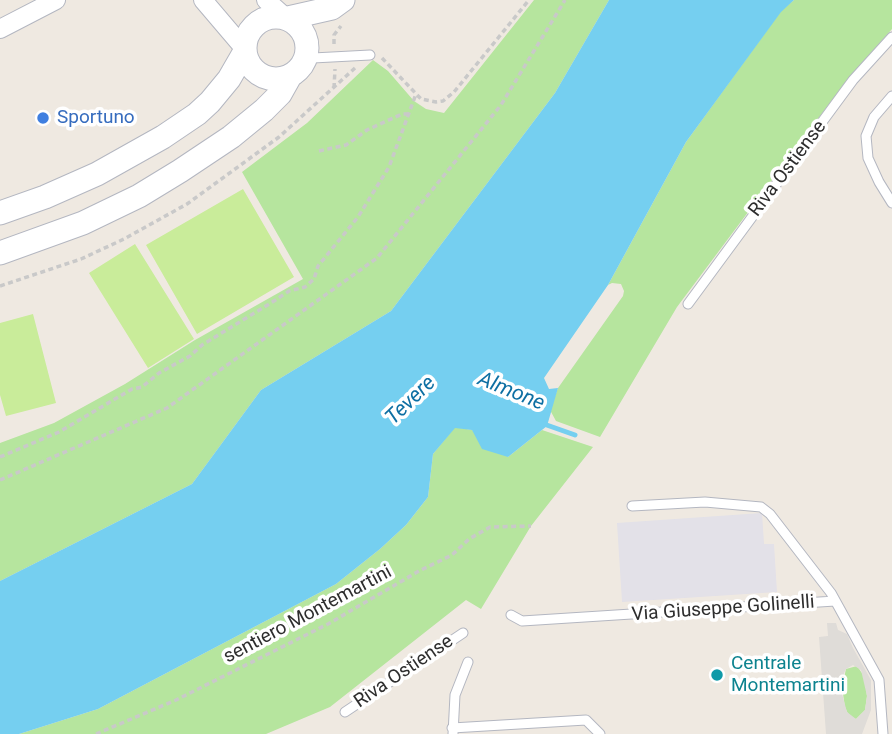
<!DOCTYPE html>
<style>
body{margin:0}
canvas{display:block;background:#efe9e1}
</style>
<canvas width="892" height="734"></canvas>
<script>
const c = document.querySelector('canvas').getContext('2d');
c.lineJoin = 'round';
function paint(path, color) { c.fillStyle = color; c.fill(path, 'evenodd'); }
const poly = rows => new Path2D(rows.map(r => 'M' + r).join(''));
function strokePath(path, color, width, dash) { c.strokeStyle = color; c.lineWidth = width; c.lineCap = dash ? 'butt' : 'round'; c.setLineDash(dash || []); c.stroke(path); }
function label(font, color, halo, rows, align = 'center') {
  c.font = font + ' Roboto,sans-serif'; c.lineWidth = 7; c.setLineDash([]); c.textBaseline = 'middle'; c.strokeStyle = halo; c.fillStyle = color; for (const [text, x, y, turn = 0] of rows) {
    c.save(); c.translate(x, y); c.rotate((+turn || 0) * Math.PI / 180); c.textAlign = isNaN(turn) ? turn : align; if (halo) c.strokeText(text, 0, 0); c.fillText(text, 0, 0); c.restore();
  }
}
paint(poly([
 [762,513,764,544,774,544,777,592,622,602,617,523]
]), '#e3e1e8');
paint(poly([
 [534,0,609,0,555,93,391,311,261,390,192,484,0,581,0,443,54,423,125,384,195,340,303,279,242,172,307,123,373,60,388,71,414,101,426,109,444,113],
 [794,0,892,0,892,29,847,80,677,307,600,437,556,421,550,410,558,388,623,296,624,291,621,284,612,283,608,285,686,142,781,11],
 [455,427,472,430,508,457,542,430,593,447,531,526,481,609,466,600,330,707,266,734,19,734,98,709,336,584,380,549,406,525,428,497,433,454],
 [857,666,864,676,867,696,865,710,856,719,849,716,845,707,842,687,846,669]
]), '#b6e59e');
paint(poly([
 [243,189,294,277,197,334,146,245],
 [135,244,194,339,148,368,89,273],
 [33,314,56,403,6,416,0,395,0,323]
]), '#c9ec9a');
paint(poly([
 [827,623,836,623,838,630,847,634,853,648,871,680,871,710,862,734,826,734,819,637,828,636],
 [853,665,861,670,867,696,865,710,856,719,847,712,842,694,844,673,846,669]
]), '#dfdcd8');
paint(poly([
 [609,0,794,0,781,12,686,142,608,285,544,378,549,389,558,388,547,426,508,457,482,449,472,430,455,428,433,454,428,497,406,525,380,549,336,584,98,709,19,734,0,734,0,581,192,484,261,390,391,311,555,93]
]), '#75cff0');
strokePath(poly([
 [541,423,575,435]
]), '#75cff0', 5);
const service = poly([
 [306,56,313,58,370,55],
 [892,96,874,117,866,136,868,158,879,182,892,203],
 [688,304,853,80,892,37],
 [632,506,705,502,761,507,770,514,831,593,879,680,883,734],
 [511,615,522,621,835,601],
 [345,712,463,633],
 [452,728,586,720,600,734],
 [453,734,455,695,468,662]
]);
const minor = poly([
 [203,0,243,47],
 [266,0,285,17],
 [0,29,56,0]
]);
const tertiary = poly([
 '245 48a31 31 0 1 1 62 0a31 31 0 1 1-62 0Z',
 [288,18,332,8,343,0],
 [0,213,45,197,97,174,163,137,197,114,210,102,229,79,244,53],
 [0,253,83,223,139,196,180,171,231,137,264,110,280,94,289,78]
]);
strokePath(service, '#b4b7c1', 11);
strokePath(minor, '#b4b7c1', 20);
strokePath(tertiary, '#b4b7c1', 25);
strokePath(poly([
 [334,44,334,35,341,26],
 [382,58,421,99,436,102,443,101,454,92,529,0],
 [334,88,335,69],
 [319,151,346,145,367,130,402,114,409,114],
 [0,286,81,259,124,239,187,204,279,137,355,68],
 [0,457,59,432,132,389,142,387,159,373,190,356,202,345,274,301,289,291,305,287,314,279,318,266,358,217,389,167,416,94],
 [0,480,167,408,377,258,501,105,565,0],
 [96,734,176,700,328,624,419,571,452,555,469,539,490,527,531,526]
]), '#c9c9c9', 3.5, [5, 3.5]);
strokePath(service, '#fff', 9);
strokePath(minor, '#fff', 18);
strokePath(tertiary, '#fff', 23);
for (const [x, y, r, color] of [
 [43,118,7,"#3f7fe0"],
 [717,675,7,"#0f9aa8"]
]) { const dot = new Path2D(); dot.arc(x, y, r, 0, 2 * Math.PI); c.fillStyle = color; c.fill(dot); strokePath(dot, '#fff', 2.5); }
label('19px', '#366cbe', '#fff', [
 ["Sportuno",57,118]
], 'left');
label('19px', '#2e2e2e', '#fff', [
 ["Riva Ostiense",788,169,-53],
 ["Via Giuseppe Golinelli",723,609,-4],
 ["sentiero Montemartini",308,615,-28],
 ["Riva Ostiense",404,672,-34]
]);
label('19px', '#0d838f', '#fff', [
 ["Centrale",731,664],
 ["Montemartini",731,686]
], 'left');
label('italic 21px', '#0d6fa3', '#fff', [
 ["Almone",511,392,22],
 ["Tevere",411,401,-44]
]);
</script>
